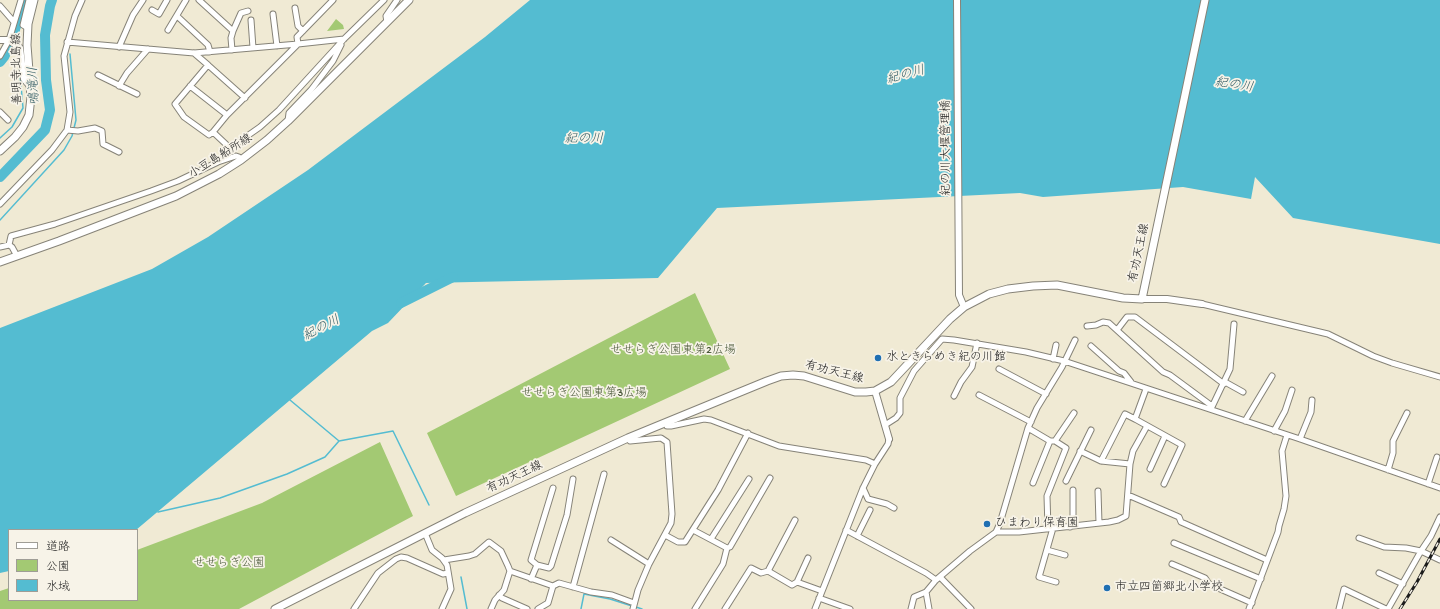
<!DOCTYPE html>
<meta charset="utf-8">
<style>
body{margin:0}
#map{position:relative;width:1440px;height:609px;overflow:hidden;background:#f0ead4;font-family:"Gochi Hand","Klee One",sans-serif}
canvas{display:block}
.legend{position:absolute;left:8px;top:529px;width:130px;height:72px;box-sizing:border-box;background:#f7f3e8;border:1px solid #9f9d96;margin:0;padding:5px 7px;list-style:none;font-size:12px;color:#1c1c1c}
.legend li{display:flex;align-items:center;gap:8px;height:20px}
.legend b{width:20px;border:1px solid #9f9d96}
</style>
<div id="map">
<canvas width="1440" height="609"></canvas>
<ul class="legend">
<li><b style="height:5px;background:#fff"></b>道路</li>
<li><b style="height:11px;background:#a3c973"></b>公園</li>
<li><b style="height:11px;background:#54bcd1"></b>水域</li>
</ul>
</div>
<script>
const c = document.querySelector('canvas').getContext('2d');
c.lineJoin = 'round';
function paint(path, color) { c.fillStyle = color; c.fill(path, 'evenodd'); }
const poly = rows => new Path2D(rows.map(r => 'M' + r).join(''));
function strokePath(path, color, width, dash) { c.strokeStyle = color; c.lineWidth = width; c.lineCap = dash ? 'butt' : 'round'; c.setLineDash(dash || []); c.stroke(path); }
function label(font, color, halo, rows, align = 'center') {
  c.font = font + ' "Gochi Hand","Klee One",sans-serif'; c.lineWidth = 3.5; c.setLineDash([]); c.textBaseline = 'middle'; c.strokeStyle = halo; c.fillStyle = color; for (const [text, x, y, turn = 0] of rows) {
    c.save(); c.translate(x, y); c.rotate((+turn || 0) * Math.PI / 180); c.textAlign = isNaN(turn) ? turn : align; if (halo) c.strokeText(text, 0, 0); c.fillText(text, 0, 0); c.restore();
  }
}
paint(poly([
 [336,19,343,25,344,29,327,31],
 [695,293,730,369,456,496,427,433],
 [380,442,413,516,239,609,0,609,0,591,9,588,9,600,137,600,137,550,262,503]
]), '#a3c973');
paint(poly([
 [530,0,1440,0,1440,244,1293,218,1255,177,1251,199,1183,187,1043,197,1020,193,717,208,658,278,426,283,388,323,372,331,136,530,9,530,9,571,0,573,0,328,152,269,208,237,308,170,485,37]
]), '#54bcd1');
strokePath(poly([
 [19,34,20,17],
 [0,138,12,127,23,108,18,52],
 [0,220,64,150,72,136,76,120,70,54],
 [290,400,339,441],
 [158,512,220,498,287,474,325,457,339,441,393,431,429,505],
 [461,577,467,609],
 [636,607,642,609],
 [581,609,584,594,610,599,632,606]
]), '#54bcd1', 1.5);
strokePath(poly([
 [12,38,25,0],
 [0,62,4,57,10,45],
 [0,177,45,130,50,110,46,80,45,35,50,6,52,0],
 [401,303,453,277]
]), '#54bcd1', 10);
const minor = poly([
 [199,0,233,31],
 [0,6,14,22],
 [295,8,298,26,303,31],
 [152,10,159,14,167,0],
 [273,14,277,46],
 [177,16,208,45,210,52],
 [251,20,253,48],
 [387,22,386,16,397,0],
 [28,28,23,25,29,0],
 [168,30,186,0],
 [67,42,194,53,298,44,344,39],
 [119,47,133,15,143,0],
 [232,50,231,38,233,31,241,13,248,11],
 [194,53,208,65,175,104,184,117,209,135,213,132,230,148,260,127,279,110,344,39,384,0],
 [0,56,9,40,21,0],
 [208,65,245,98],
 [98,75,137,94],
 [119,86,127,73,148,49],
 [190,86,227,115],
 [0,112,8,120],
 [288,121,289,113,311,90,333,61,341,45],
 [67,130,78,131,95,128,102,131,103,144,119,152],
 [213,132,227,115,298,44,297,37,333,0],
 [0,204,52,150,67,130,70,112,64,56,75,16,82,0],
 [9,245,11,236,55,224,151,191,178,181,218,162,236,156,239,157,241,160],
 [0,247,9,245,12,247,17,256],
 [1202,304,1328,334,1373,356,1392,363,1440,377],
 [1087,326,1096,325,1103,322,1109,323,1163,372,1170,375,1212,406],
 [1117,330,1127,317,1135,317,1224,384],
 [1091,346,1119,371,1124,373,1131,382],
 [1053,359,1056,345],
 [999,369,1046,394],
 [1225,382,1243,392],
 [979,395,1031,422],
 [954,396,961,382,972,367,977,343],
 [1211,409,1230,369,1234,324],
 [1135,419,1182,445,1164,484],
 [1245,421,1272,376],
 [885,425,896,418,900,413,900,398,914,371,942,339,954,340,1026,352,1064,361,1300,439,1440,488],
 [667,426,671,426,704,419,711,420,779,446,866,460,875,464],
 [1028,428,1050,441,1055,441,1066,448,1047,496,1048,529],
 [1274,431,1285,411,1292,390],
 [628,438,630,441,661,438,667,442,672,514,671,523,649,564,638,590,633,609],
 [1300,439,1311,412,1312,400],
 [1055,441,1074,413],
 [1080,451,1101,461],
 [1130,464,1133,451,1147,426],
 [1150,469,1165,436],
 [1388,470,1393,453,1393,441,1407,413],
 [1066,481,1091,430],
 [1033,483,1050,441],
 [1428,484,1437,457],
 [863,488,868,499,887,504,894,508],
 [1098,491,1099,523],
 [1128,495,1179,517,1181,522,1267,560],
 [1440,517,1431,536,1421,551,1440,560],
 [1070,527,1073,516,1073,490],
 [1053,528,1039,577,1056,582],
 [693,530,727,548,730,547,770,478],
 [846,530,926,573,936,580],
 [996,532,1019,532,1109,522,1118,520,1126,516,1130,464,1101,461,1125,414,1135,419,1146,389],
 [425,533,432,550,442,558,447,565,451,589,442,609],
 [665,535,678,542,685,542,718,490,748,433],
 [857,536,870,510],
 [1359,538,1384,547,1406,548,1421,551,1388,609],
 [711,539,749,479],
 [611,540,649,564],
 [1174,543,1261,579],
 [1047,550,1065,555],
 [444,560,469,556,475,554,489,542,501,551,508,566,510,571,504,590,495,600,491,609],
 [1172,564,1205,578,1209,584,1252,603],
 [537,565,549,568,551,566,567,515,573,479],
 [510,571,553,586],
 [768,571,795,520],
 [1379,573,1403,584],
 [940,577,971,609],
 [531,579,537,565,531,560,553,488],
 [797,582,808,558],
 [573,587,604,474],
 [499,595,502,598,527,609],
 [819,598,850,609],
 [354,609,378,573,396,559,401,557,407,558,443,574,448,573],
 [538,609,548,603,553,586,559,583,591,592,612,595,634,603],
 [695,609,723,564,727,548],
 [725,609,751,568,761,573,768,571,792,585,797,582,822,591],
 [815,609,863,488,875,464,888,444,889,439],
 [911,609,914,597,926,592],
 [929,609,926,592,936,580,970,551,996,532,1000,523,1028,428,1037,408,1062,367,1075,340],
 [1249,609,1278,532,1279,526,1284,509,1286,496,1282,451,1287,435],
 [1339,609,1344,589,1386,609]
]);
const tertiary = poly([
 [957,0,959,295,964,307],
 [0,40,9,40,20,48,24,79,30,86],
 [1142,299,1167,299,1202,304],
 [875,391,889,439]
]);
const secondary = poly([
 [0,151,15,137,23,127,29,115,31,97,27,45,28,24,34,0],
 [0,262,59,241,176,196,219,174,241,160,267,140,288,121,409,0],
 [275,609,465,513,628,438,767,381,781,376,793,375,804,376,855,392,866,392,875,391,891,382,950,319,964,307,989,294,1008,289,1033,286,1057,285,1123,298,1142,299,1205,0]
]);
strokePath(minor, '#868378', 7);
strokePath(tertiary, '#868378', 8);
strokePath(secondary, '#868378', 9);
strokePath(minor, '#fff', 5);
strokePath(tertiary, '#fff', 6);
strokePath(secondary, '#fff', 7);
const rail = poly([
 [1400,609,1417,582,1440,539]
]);
strokePath(rail, '#1c1c1c', 3);
strokePath(rail, '#f7f3e8', 1.5, [4.5]);
for (const [x, y, r, color] of [
 [878,358,4,"#1f6fb2"],
 [987,524,4,"#1f6fb2"],
 [1107,588,4,"#1f6fb2"]
]) { const dot = new Path2D(); dot.arc(x, y, r, 0, 2 * Math.PI); c.fillStyle = color; c.fill(dot); strokePath(dot, '#f7f3e8', 1.5); }
label('12px', '#1c1c1c', '#f7f3e8', [
 ["善明寺北島線",18,69,-91],
 ["紀の川大堰管理橋",947,148,-90],
 ["小豆島船所線",221,157,-32],
 ["有功天王線",1140,253,-78],
 ["有功天王線",834,373,14],
 ["有功天王線",515,478,-25]
]);
label('12px', '#4b593a', '#f7f3e8', [
 ["せせらぎ公園東第2広場",673,351],
 ["せせらぎ公園東第3広場",584,394],
 ["せせらぎ公園",229,564]
]);
label('12px', '#1c1c1c', '#f7f3e8', [
 ["水ときらめき紀の川館",886,358],
 ["ひまわり保育園",995,524],
 ["市立四箇郷北小学校",1115,588]
], 'left');
label('italic 13px', '#325c64', '#f7f3e8', [
 ["紀の川",906,76,-15],
 ["鳴滝川",35,86,-93],
 ["紀の川",1234,86,9],
 ["紀の川",584,140],
 ["紀の川",322,329,-27]
]);
</script>
